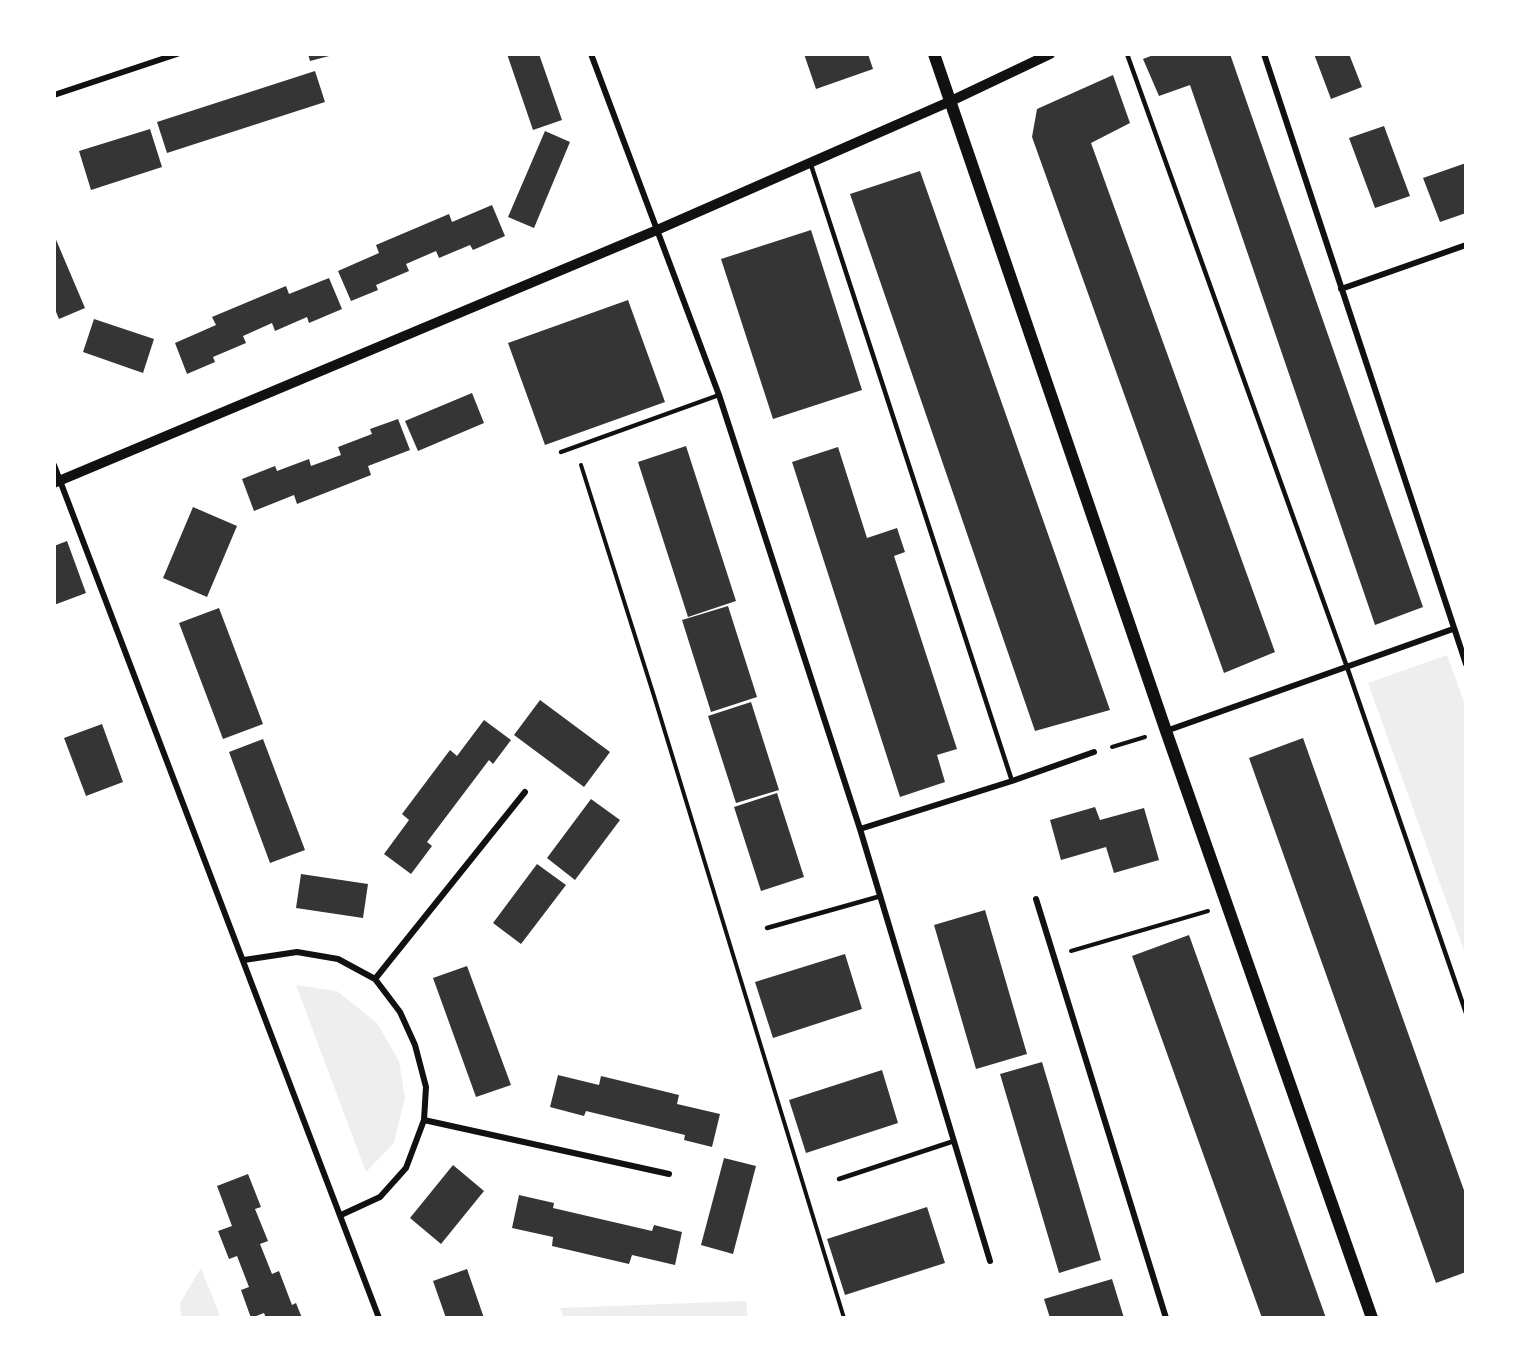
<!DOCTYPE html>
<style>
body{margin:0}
#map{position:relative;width:1520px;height:1372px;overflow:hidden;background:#fff;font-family:Quicksand,sans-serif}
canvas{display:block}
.frame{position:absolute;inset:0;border:56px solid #fff;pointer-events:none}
</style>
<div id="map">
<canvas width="1520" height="1372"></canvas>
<div class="frame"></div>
</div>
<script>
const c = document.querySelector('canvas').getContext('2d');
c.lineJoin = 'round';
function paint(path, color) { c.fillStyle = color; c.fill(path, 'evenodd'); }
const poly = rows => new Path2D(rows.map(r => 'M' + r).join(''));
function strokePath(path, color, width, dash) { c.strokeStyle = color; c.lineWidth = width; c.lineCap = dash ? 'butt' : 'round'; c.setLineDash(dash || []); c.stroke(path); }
paint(poly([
 [1447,655,1466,707,1466,956,1368,683],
 [296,985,337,991,377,1023,399,1061,405,1097,394,1143,366,1172],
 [201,1268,221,1318,181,1318,180,1303],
 [746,1301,748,1318,564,1318,560,1308]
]), '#eee');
paint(poly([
 [308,54,333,54,333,55,310,61],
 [507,54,539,54,562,120,533,130],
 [804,54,868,54,873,69,816,89],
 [1156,54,1230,54,1423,607,1375,625,1190,85,1159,96,1143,59],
 [1314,54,1349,54,1362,87,1331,99],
 [315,71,325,102,167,153,157,122],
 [1113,75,1130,123,1091,143,1275,652,1224,673,1032,137,1037,109],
 [1384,126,1410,196,1375,208,1349,138],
 [150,129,162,167,91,190,79,151],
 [545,131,570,142,534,228,508,217],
 [1466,163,1466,213,1440,222,1423,178],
 [920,171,1110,710,1035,731,850,194],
 [492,205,505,236,473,250,470,245,439,258,436,251,406,264,409,271,376,285,378,290,351,301,338,271,379,253,376,245,449,214,452,222],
 [811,230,862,390,773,419,721,259],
 [54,235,85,308,59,319,54,307],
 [329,278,342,309,309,323,307,317,275,331,272,323,243,336,246,343,213,357,215,362,187,374,175,343,216,325,212,317,286,286,289,294],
 [628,300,665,402,545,445,508,343],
 [94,319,154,339,143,373,83,352],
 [472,393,484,423,418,451,405,421],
 [398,419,410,450,368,466,371,475,297,504,294,495,254,511,242,479,275,466,277,471,309,459,311,466,341,455,338,447,372,434,370,429],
 [686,446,736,601,688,617,638,462],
 [838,447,867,538,897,528,905,552,894,556,957,749,937,755,945,782,900,797,792,462],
 [193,507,237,526,207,597,163,578],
 [67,541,86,593,54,605,54,546],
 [728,606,757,697,711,712,682,620],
 [219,608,263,724,223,739,179,623],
 [540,700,610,752,584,787,514,735],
 [751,702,779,790,736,803,708,716],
 [484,720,511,740,493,764,489,760,427,842,432,846,411,874,384,854,409,820,402,814,450,750,457,756],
 [102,724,123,782,86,796,64,738],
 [1303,738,1466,1196,1466,1272,1436,1283,1249,758],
 [263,739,305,850,270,863,229,752],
 [777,793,804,877,761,891,734,807],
 [591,799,620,820,575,880,547,858],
 [1095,807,1100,820,1144,808,1159,860,1114,873,1106,847,1061,860,1050,820],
 [537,864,566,885,521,944,493,923],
 [301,874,368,884,363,918,296,908],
 [985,910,1027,1054,976,1069,934,925],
 [1189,935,1326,1318,1262,1318,1132,956],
 [845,954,862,1009,773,1038,755,982],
 [467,966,511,1085,476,1097,433,978],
 [1042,1062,1101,1260,1059,1273,1000,1074],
 [882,1070,898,1123,806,1153,789,1100],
 [558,1075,599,1085,601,1076,679,1095,677,1104,720,1114,712,1147,684,1140,685,1135,586,1111,584,1116,550,1107],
 [724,1158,756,1166,733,1254,701,1245],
 [453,1165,484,1191,441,1244,410,1218],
 [248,1174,261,1207,255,1209,268,1241,260,1244,272,1274,279,1271,292,1305,296,1303,302,1318,266,1318,264,1313,251,1318,241,1290,249,1287,237,1256,229,1259,218,1231,232,1226,217,1186],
 [519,1195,554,1203,553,1208,652,1231,654,1225,682,1232,675,1265,632,1255,629,1264,552,1246,553,1237,512,1228],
 [927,1207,945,1263,845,1295,827,1239],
 [467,1269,484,1318,446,1318,433,1281],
 [1112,1279,1124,1318,1050,1318,1044,1299]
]), '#353535');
strokePath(poly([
 [581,465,654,696,844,1318],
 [1112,747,1145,737],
 [1071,951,1208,911]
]), '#111', 4);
strokePath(poly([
 [1127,54,1347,667,1466,1013],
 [810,162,1012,781],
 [561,452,719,395],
 [767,928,881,896],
 [839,1179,954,1141]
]), '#111', 4.5);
strokePath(poly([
 [591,54,719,395,860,829,990,1261],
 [1264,54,1466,664],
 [54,95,177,54],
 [1341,289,1466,245],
 [54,465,379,1318],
 [1166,731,1453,629],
 [860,829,1012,781,1094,752],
 [1036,899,1166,1318],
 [244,960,297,952,338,959,375,979,400,1012,415,1045,426,1087,424,1120,406,1168,380,1197,341,1215],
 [375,979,525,792],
 [424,1120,669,1174]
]), '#111', 6);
strokePath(poly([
 [54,483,657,230,951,101,1050,54]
]), '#111', 10);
strokePath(poly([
 [934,54,1166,731,1372,1318]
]), '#111', 12);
</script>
